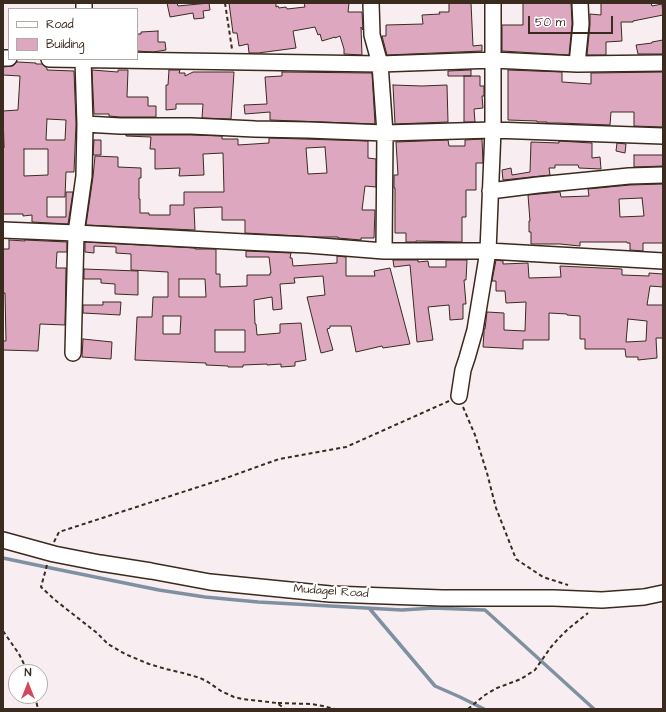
<!DOCTYPE html>
<style>
body{margin:0}
#map{position:relative;width:666px;height:712px;overflow:hidden;background:#f8eef2;font-family:"Architects Daughter",sans-serif}
canvas{display:block}
.frame{position:absolute;inset:0;border:4px solid #3b2a1e;pointer-events:none}
.legend{position:absolute;left:8px;top:8px;width:130px;height:52px;box-sizing:border-box;background:#fff;border:1px solid #b1aaa5;margin:0;padding:5px 7px;list-style:none;font-size:12px;color:#3b2a1e}
.legend li{display:flex;align-items:center;gap:8px;height:20px}
.legend b{width:20px;border:1px solid #b1aaa5}
.north{position:absolute;left:8px;top:664px;width:40px;height:40px;box-sizing:border-box;background:#fff;border:1px solid #b1aaa5;border-radius:50%;rotate:0deg;font-size:11px;font-weight:700;line-height:16px;text-align:center;color:#3b2a1e}
.north::after{content:'';display:block;margin:auto;width:14px;height:18px;background:#d1495b;clip-path:polygon(50% 0,100% 100%,50% 72%,0 100%)}
.scale{position:absolute;left:528px;top:16px;width:85px;height:18px;box-sizing:border-box;border:2px solid #3b2a1e;border-top:0;padding-left:5px;font-size:12px;line-height:14px;white-space:nowrap;color:#3b2a1e;-webkit-text-stroke:3px #fff;paint-order:stroke}
</style>
<div id="map">
<canvas width="666" height="712"></canvas>
<div class="frame"></div>
<ul class="legend">
<li><b style="height:5px;background:#fff"></b>Road</li>
<li><b style="height:11px;background:#dda8bf"></b>Building</li>
</ul>
<div class="north">N</div>
<div class="scale">50 m</div>
</div>
<script>
const c = document.querySelector('canvas').getContext('2d');
c.lineJoin = 'round';
const poly = rows => new Path2D(rows.map(r => 'M' + r).join(''));
function strokePath(path, color, width, dash) { c.strokeStyle = color; c.lineWidth = width; c.lineCap = dash ? 'butt' : 'round'; c.setLineDash(dash || []); c.stroke(path); }
function paint(path, color) { c.fillStyle = color; c.fill(path, 'evenodd'); }
function label(font, color, halo, rows, align = 'center') {
  c.font = font + ' "Architects Daughter",sans-serif'; c.lineWidth = 4; c.setLineDash([]); c.textBaseline = 'middle'; c.strokeStyle = halo; c.fillStyle = color; for (const [text, x, y, turn = 0] of rows) {
    c.save(); c.translate(x, y); c.rotate((+turn || 0) * Math.PI / 180); c.textAlign = isNaN(turn) ? turn : align; if (halo) c.strokeText(text, 0, 0); c.fillText(text, 0, 0); c.restore();
  }
}
strokePath(poly([
 [3,558,41,566,159,590,205,597,258,602,402,610,433,608,485,610,594,709],
 [369,608,435,686,460,697,484,709]
]), '#7f91a1', 3.5);
const building = poly([
 [167,3,177,3,178,6,209,3,210,10,203,11,204,18,194,19,193,13,170,17,167,3],
 [229,3,276,3,276,7,278,6,279,8,286,7,287,9,305,7,304,3,349,3,348,12,362,12,363,30,361,27,362,55,344,54,344,49,340,36,335,38,335,37,322,41,320,34,318,35,315,27,293,31,296,48,258,53,249,53,248,44,239,46,237,33,233,33,229,3],
 [449,3,471,3,473,46,482,45,482,51,387,55,382,36,386,36,386,25,423,24,422,15,440,14,439,12,449,12,449,3],
 [523,3,571,3,572,24,569,55,502,51,502,25,523,25,523,3],
 [601,3,651,3,652,6,662,4,663,15,633,21,633,22,621,22,622,41,606,42,606,55,587,55,590,25,590,14,601,15,601,3],
 [158,31,158,42,165,42,166,50,153,52,137,51,137,34,141,34,141,32,158,31],
 [663,40,663,54,638,54,636,45,652,43,652,42,663,40],
 [17,62,36,63,36,64,42,64,44,66,47,68,47,70,74,71,76,124,74,172,66,172,65,197,47,197,47,217,66,217,66,192,73,192,68,224,32,222,32,215,23,216,23,214,3,214,3,148,4,148,3,111,18,110,20,76,3,75,3,67,13,66,17,62],
 [47,119,66,120,65,140,46,140,47,119],
 [24,149,48,149,48,175,24,176,24,149],
 [92,70,118,72,118,70,128,70,127,97,148,97,148,106,156,106,156,117,120,117,109,116,109,114,94,114,92,70],
 [169,70,180,70,179,73,185,73,185,76,193,72,234,72,231,119,202,118,203,104,176,104,176,109,166,110,166,85,168,85,169,70],
 [471,70,471,76,448,76,448,71,471,70],
 [508,70,562,72,562,82,591,84,591,73,663,72,663,127,634,126,634,112,611,112,610,125,559,123,547,123,547,122,537,122,537,121,508,120,508,70],
 [282,72,372,73,375,124,270,120,270,112,245,114,244,105,267,104,265,77,282,76,282,72],
 [464,76,480,76,480,86,484,86,484,96,482,96,483,108,474,109,475,122,464,122,464,76],
 [393,85,422,86,447,85,448,122,395,124,393,85],
 [126,135,191,135,222,136,222,139,238,139,238,145,269,143,269,138,368,141,368,158,376,159,376,187,365,186,362,210,375,210,374,238,361,238,361,240,338,238,338,237,317,237,245,233,245,220,222,220,222,207,194,208,195,230,86,225,93,177,95,156,118,157,118,167,141,168,141,178,139,178,139,199,140,199,140,213,149,213,149,215,170,215,170,205,184,205,184,192,224,192,223,153,203,154,204,175,179,176,180,168,155,169,155,149,150,149,151,137,126,136,126,135],
 [325,147,327,173,308,174,306,148,325,147],
 [482,139,483,163,476,163,476,190,466,190,466,217,462,217,462,242,416,241,416,242,406,242,406,233,395,233,395,188,394,188,394,175,398,175,396,142,448,140,449,146,465,146,465,140,482,139],
 [94,140,101,140,101,155,93,155,94,140],
 [559,141,592,143,592,158,600,157,601,169,579,168,578,165,555,165,555,168,549,168,550,175,503,180,502,170,511,168,512,175,530,172,531,142,559,143,559,141],
 [617,143,626,144,625,153,616,151,617,143],
 [634,155,663,155,663,166,634,167,634,155],
 [663,184,663,243,643,243,643,251,630,250,630,243,627,243,627,242,580,242,580,246,560,244,531,244,531,232,529,232,529,221,530,221,528,195,560,192,561,197,589,196,588,189,630,185,663,184],
 [642,198,644,216,620,217,619,199,642,198],
 [9,240,25,241,25,240,67,242,67,252,57,252,56,268,66,268,65,325,40,324,38,351,3,350,3,341,6,341,5,293,3,293,3,249,9,249,9,240],
 [85,242,195,248,195,249,216,249,216,274,220,274,220,287,247,286,247,275,270,275,270,273,271,273,269,257,246,257,246,251,291,253,290,258,292,258,293,266,337,263,337,256,346,257,346,276,375,276,374,271,390,268,410,344,383,348,382,346,356,352,351,326,330,326,330,328,327,329,333,350,321,353,307,297,325,295,323,276,294,278,295,283,280,284,282,309,273,310,272,297,254,300,255,324,256,324,257,335,280,333,280,324,301,323,306,360,295,362,295,366,281,367,281,364,267,365,267,364,243,365,243,367,228,367,228,366,206,365,206,363,135,360,137,317,152,317,153,297,168,297,168,272,131,270,131,254,116,253,116,247,94,246,94,253,85,252,85,242],
 [179,279,205,279,206,297,179,297,179,279],
 [163,316,181,316,180,334,163,334,163,316],
 [215,330,245,330,245,352,215,352,215,330],
 [393,260,418,260,418,262,428,261,429,267,446,267,446,260,467,260,466,280,464,280,466,304,463,304,463,319,450,320,449,305,428,307,433,340,417,342,410,265,394,267,393,260],
 [496,260,503,261,503,264,528,263,529,278,561,277,560,266,622,269,622,275,649,276,649,273,663,274,663,287,650,286,647,305,663,305,663,338,656,338,657,358,638,360,638,357,626,357,625,349,585,349,585,339,580,339,580,316,567,315,567,314,549,313,549,340,523,340,523,349,483,347,484,332,484,329,485,329,487,312,504,313,504,330,525,331,526,302,506,303,505,291,496,291,496,281,492,281,496,260],
 [628,319,647,321,646,341,626,342,628,319],
 [84,269,138,271,138,295,115,294,115,284,101,283,101,279,84,279,84,269],
 [103,302,121,302,120,315,83,313,83,305,103,305,103,302],
 [83,339,112,342,111,359,82,357,83,339]
]);
paint(building, '#dda8bf');
strokePath(building, '#3b2a1e', 1);
const minor = poly([
 [371,3,372,35,380,64,385,133,384,251],
 [84,9,84,3],
 [3,58,9,58],
 [49,59,380,64,493,60,577,64,663,63],
 [577,64,581,24,580,3],
 [85,124,120,126,191,126,255,129,308,130,385,133,493,130,663,136],
 [490,191,538,185,629,176,663,175],
 [3,230,76,233,245,242,308,245,384,251,488,251,663,261],
 [73,353,76,233,84,176,85,124,83,59],
 [459,396,463,370,467,358,475,330,488,251,493,130,493,3],
 [3,540,54,554,100,563,151,571,210,582,330,594,442,598,554,598,602,600,644,597,663,593]
]);
strokePath(minor, '#3b2a1e', 18);
strokePath(poly([
 [225,3,232,49],
 [463,407,475,435,487,473,496,508,516,559,543,577,568,585],
 [54,542,59,532,226,478,279,459,346,447,449,401],
 [47,565,41,587,55,600,97,633,108,644,125,654,149,664,166,669,183,673,200,678,208,682,221,691,234,697,242,699,277,703,285,709],
 [3,631,19,654,28,672],
 [35,696,38,709],
 [278,703,311,704,323,706,335,709],
 [468,709,485,695,497,688,521,679,535,670,537,667,551,647,559,638,568,629,588,613]
]), '#3b2a1e', 2, [4, 3]);
strokePath(minor, '#fff', 15);
label('12px', '#3b2a1e', '#fff', [
 ["Mudagel Road",331,592,4]
]);
</script>
